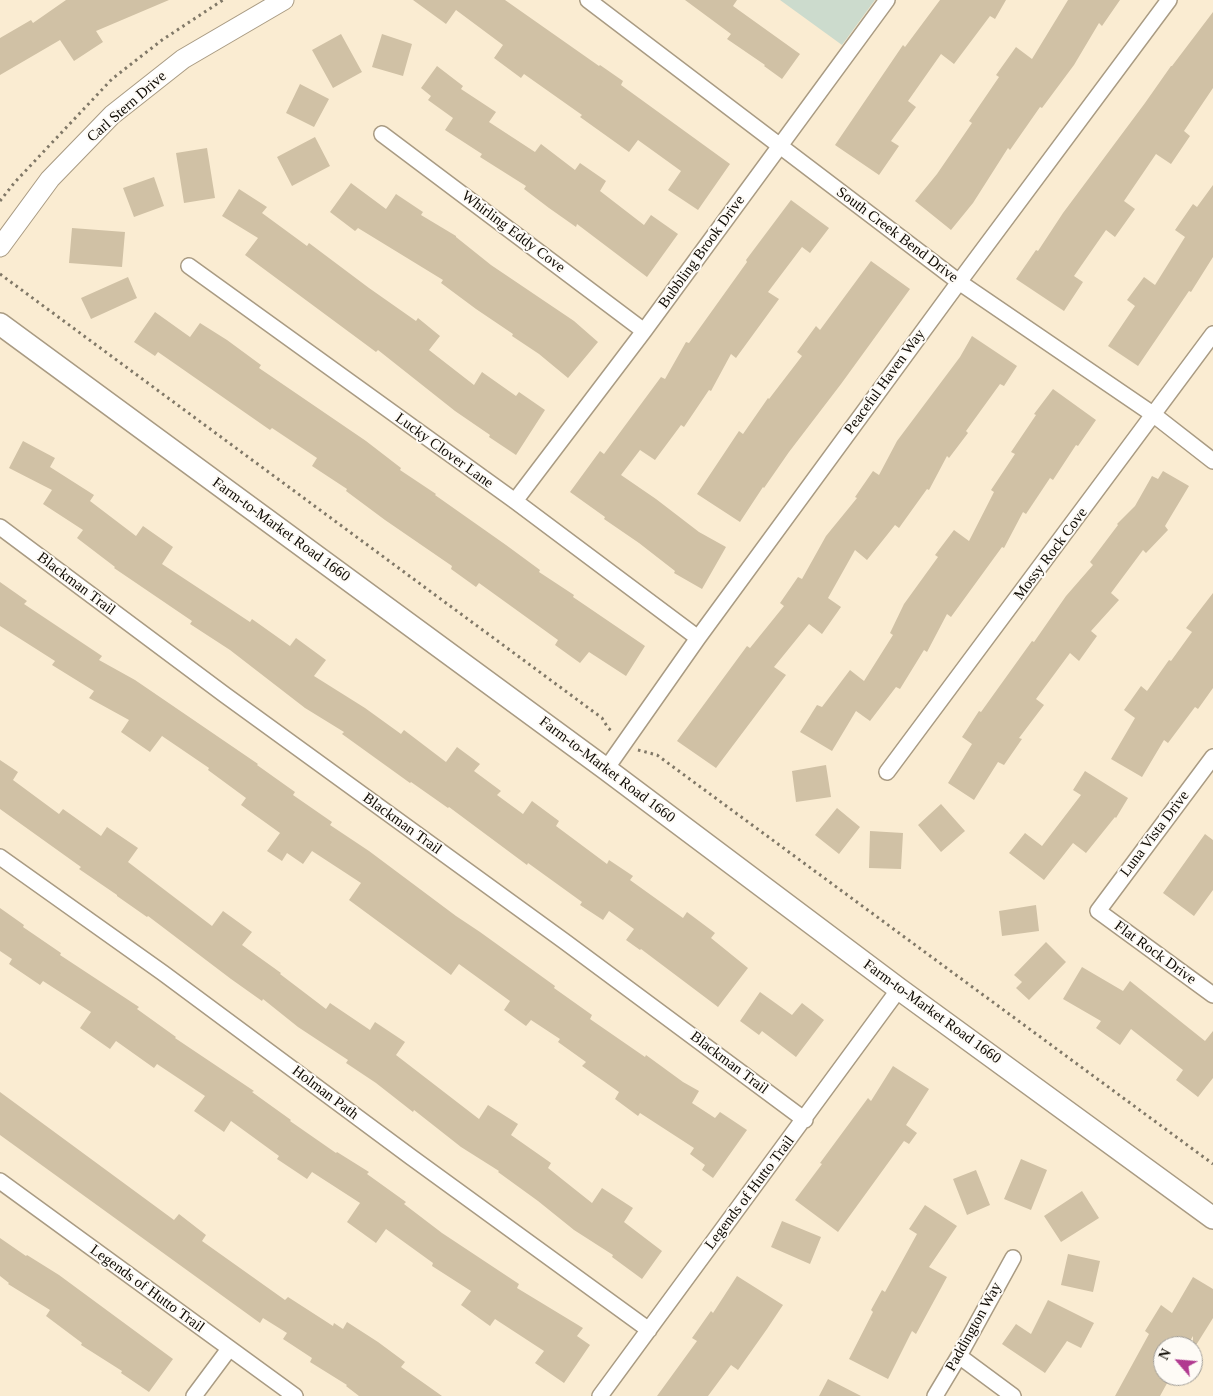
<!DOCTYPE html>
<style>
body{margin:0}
#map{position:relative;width:1213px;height:1396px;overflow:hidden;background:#faecd2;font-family:"Times New Roman",serif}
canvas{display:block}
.north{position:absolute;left:1153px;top:1336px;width:50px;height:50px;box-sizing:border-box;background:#fefbf6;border:1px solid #9e9b95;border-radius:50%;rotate:297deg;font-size:14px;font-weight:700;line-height:20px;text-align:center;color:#0f0b04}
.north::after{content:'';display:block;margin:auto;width:18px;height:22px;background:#b13a90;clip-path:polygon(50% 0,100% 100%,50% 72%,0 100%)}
</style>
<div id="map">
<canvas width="1213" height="1396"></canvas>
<div class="north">N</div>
</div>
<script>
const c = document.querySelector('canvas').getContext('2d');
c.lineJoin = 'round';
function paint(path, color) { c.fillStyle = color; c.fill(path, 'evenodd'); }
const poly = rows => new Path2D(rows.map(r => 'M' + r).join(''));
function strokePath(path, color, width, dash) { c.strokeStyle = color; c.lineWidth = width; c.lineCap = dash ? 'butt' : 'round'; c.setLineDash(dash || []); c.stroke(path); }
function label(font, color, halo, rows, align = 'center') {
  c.font = font + ' "Times New Roman",serif'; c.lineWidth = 4; c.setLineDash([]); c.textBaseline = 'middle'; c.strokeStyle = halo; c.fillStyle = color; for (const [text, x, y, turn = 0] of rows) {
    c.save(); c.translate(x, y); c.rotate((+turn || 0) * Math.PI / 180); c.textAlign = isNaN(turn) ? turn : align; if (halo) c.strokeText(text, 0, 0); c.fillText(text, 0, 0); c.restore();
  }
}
paint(poly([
 [780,0,875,0,842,45]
]), '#ccdbcd');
paint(poly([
 [66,0,169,0,96,31,103,42,74,61,60,40,0,75,0,38,31,20,33,23],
 [413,0,505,0,599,66,600,65,623,81,621,85,730,164,698,210,668,190,681,171,638,140,629,152,580,117,582,115,524,74,521,78,494,58,503,45,456,10,446,24],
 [685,0,737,0,733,6,800,54,782,79,764,66,765,65,727,39,731,34],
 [940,0,1006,0,995,19,990,16,954,64,941,54,908,101,916,107,891,141,899,146,879,175,835,145,903,45,905,47],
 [1068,0,1120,0,1102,26,1099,23,1074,65,1042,108,1040,107,1010,150,1008,148,973,203,951,230,915,201,937,174,972,123,969,121,999,77,996,75,1016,47,1032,59],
 [1213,12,1213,88,1184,131,1190,136,1171,164,1156,154,1124,201,1135,209,1115,237,1106,230,1074,276,1083,282,1064,311,1016,279,1036,250,1038,251,1063,213,1145,103,1171,66,1172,66],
 [341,34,362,72,333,88,312,50],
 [382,34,412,44,403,76,372,67],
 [437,66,463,86,461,89,496,112,489,122,535,152,541,144,575,170,580,163,606,181,600,191,644,225,651,215,678,234,647,277,577,224,576,227,549,208,524,189,526,186,480,157,482,154,445,130,453,118,428,100,431,96,421,88],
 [300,84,329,99,314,127,286,113],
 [315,137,330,166,292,186,277,157],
 [207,148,215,198,184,203,176,153],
 [154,177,164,206,134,217,123,188],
 [351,183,386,209,396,194,423,212,421,215,456,236,456,237,491,265,574,321,598,342,568,378,539,354,512,336,513,334,476,309,441,283,443,280,358,228,355,231,330,212],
 [1213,185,1213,257,1191,292,1189,291,1138,366,1108,346,1135,306,1127,300,1144,277,1155,285,1185,237,1175,230,1193,204,1197,207],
 [239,189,267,207,262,213,307,246,309,243,369,288,416,321,418,318,440,336,429,350,474,385,482,372,516,396,519,392,545,410,516,455,489,437,490,435,455,411,378,350,376,352,245,255,258,238,222,216],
 [791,200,829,228,810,253,802,247,768,292,779,299,736,358,731,354,711,391,709,390,684,427,681,425,655,460,640,450,621,475,656,499,699,532,726,547,702,589,674,573,675,571,639,543,604,519,605,517,570,492,600,451,604,454,661,377,665,379,686,342,689,343,747,262,746,260],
 [72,228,125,232,122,267,69,263],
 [871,261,910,289,841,384,789,452,764,488,763,487,740,522,697,494,739,431,743,434,768,398,769,399,802,356,797,352,816,326,820,330],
 [128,277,137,298,91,319,81,298],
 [155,312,190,337,200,323,227,340,261,365,259,368,366,441,401,468,400,470,436,494,435,495,506,545,540,570,539,572,574,595,573,597,645,646,626,676,589,652,580,663,555,645,558,640,479,583,476,587,451,569,452,566,385,520,346,491,347,489,312,466,317,458,272,428,270,430,158,352,155,356,134,342],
 [972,336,1017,366,1004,386,1000,384,966,431,968,433,949,458,947,456,929,490,927,489,899,528,895,525,867,560,855,550,828,598,841,607,822,634,809,624,774,667,786,675,716,768,677,741,747,646,750,648,784,606,780,603,798,577,802,579,826,536,857,498,855,497,873,471,879,475,897,441,960,357],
 [1053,389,1096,420,1078,446,1076,445,1053,480,1050,478,1026,514,1023,512,1004,548,1002,547,951,617,947,614,927,652,924,650,900,689,896,687,870,721,856,711,832,751,800,732,817,705,822,707,850,670,864,681,893,635,890,633,904,604,938,557,935,555,954,530,969,541,994,492,991,490,1015,454,1011,452,1036,415,1034,414],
 [23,441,55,458,50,467,94,495,90,501,136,536,143,526,173,547,162,564,250,622,252,619,290,646,296,638,326,660,314,676,365,708,401,734,404,730,446,762,457,747,480,764,474,771,501,791,497,795,523,814,532,801,559,821,556,826,607,864,609,860,633,876,630,880,683,918,687,912,715,933,711,938,748,968,718,1007,641,949,640,950,626,940,634,929,609,911,603,920,580,905,582,902,528,863,527,865,449,807,448,808,411,782,410,783,342,734,344,732,305,708,230,650,190,624,192,621,114,568,115,567,77,538,83,530,43,504,52,490,9,468],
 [1163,471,1189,486,1165,526,1168,530,1146,553,1143,550,1111,593,1119,600,1091,631,1097,636,1079,661,1070,653,1036,699,1044,705,1019,738,1022,739,1004,765,998,762,974,800,948,783,972,744,962,737,979,711,981,712,1032,641,1034,642,1066,596,1093,565,1090,562,1118,525,1117,524,1135,506,1152,476,1158,479],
 [0,582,27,601,24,604,102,656,99,660,135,680,258,764,257,765,295,792,293,795,332,822,330,825,369,851,456,916,480,932,555,986,554,988,592,1015,590,1019,645,1057,646,1055,683,1082,699,1091,692,1103,715,1118,720,1112,747,1130,713,1178,702,1170,705,1165,690,1154,694,1148,640,1113,638,1116,615,1099,619,1092,582,1066,586,1062,558,1042,560,1039,531,1020,526,1026,504,1010,510,1001,459,964,451,975,349,900,361,883,312,851,303,864,287,853,282,861,267,851,280,833,241,805,246,798,208,770,209,768,162,736,150,752,121,732,129,720,89,698,94,691,52,665,55,661,0,626],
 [1213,593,1213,688,1198,709,1195,707,1168,743,1164,740,1142,777,1111,759,1135,718,1124,710,1141,686,1147,691,1169,660,1171,661,1192,632,1186,628],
 [0,760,18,772,13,780,59,814,63,809,101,836,107,827,138,848,128,862,212,926,223,911,252,932,242,945,281,973,280,974,326,1009,330,1003,370,1030,375,1022,405,1042,396,1055,479,1119,488,1105,518,1124,511,1135,551,1163,548,1168,592,1203,602,1188,633,1208,624,1222,662,1251,642,1279,612,1257,613,1255,574,1230,538,1201,498,1172,499,1171,461,1147,414,1110,413,1112,376,1083,346,1063,348,1060,298,1027,263,999,262,1001,231,979,148,916,147,917,117,896,117,895,79,869,81,867,0,809],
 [826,765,831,797,796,802,792,771],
 [1085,771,1128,798,1116,818,1115,817,1086,853,1073,843,1044,880,1009,853,1025,833,1042,846,1081,795,1073,790],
 [941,804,965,831,941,852,918,825],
 [837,808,860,827,839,854,815,835],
 [870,831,903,833,901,869,869,868],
 [1205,834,1213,840,1213,890,1194,916,1163,893],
 [1036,905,1039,931,1002,936,999,911],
 [0,908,24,925,23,927,61,953,60,955,139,1007,137,1009,176,1037,175,1038,254,1091,252,1092,291,1120,290,1121,336,1153,337,1152,369,1172,367,1174,406,1202,404,1204,442,1233,519,1284,517,1288,583,1328,577,1336,590,1345,564,1383,535,1363,544,1351,495,1319,490,1326,461,1305,471,1291,432,1266,433,1263,386,1229,376,1243,347,1222,360,1203,312,1172,307,1179,277,1159,279,1156,231,1121,224,1132,194,1111,205,1096,157,1064,154,1068,116,1041,110,1049,80,1028,91,1012,43,981,40,985,9,964,12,959,0,951],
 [1046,942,1066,962,1029,1000,1016,988,1022,982,1014,975],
 [1082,967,1123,991,1130,981,1205,1041,1213,1031,1213,1078,1198,1097,1176,1080,1183,1070,1131,1029,1120,1045,1096,1028,1101,1021,1063,999],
 [760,992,792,1015,802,1003,824,1020,796,1057,762,1031,759,1035,740,1021],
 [893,1066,929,1089,906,1125,917,1133,909,1144,904,1141,838,1232,795,1200,822,1164,820,1163,868,1098,871,1101],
 [0,1092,174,1220,179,1214,206,1235,202,1241,285,1300,288,1297,333,1326,334,1323,343,1329,347,1322,378,1342,405,1362,401,1367,442,1396,359,1396,346,1386,347,1385,310,1362,312,1358,283,1339,287,1333,263,1318,260,1323,0,1135],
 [1021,1159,1047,1170,1031,1210,1004,1199],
 [976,1170,990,1205,967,1215,953,1179],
 [1082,1191,1099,1218,1061,1242,1044,1216],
 [925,1205,957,1226,929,1267,947,1277,916,1334,912,1331,888,1379,849,1359,873,1312,871,1310,882,1290,885,1292,917,1234,909,1229],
 [782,1221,821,1237,810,1264,771,1247],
 [0,1238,26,1256,27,1255,59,1275,173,1359,149,1392,121,1373,122,1371,81,1345,82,1343,46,1316,50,1310,8,1284,9,1283,0,1276],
 [1068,1254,1100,1261,1093,1292,1061,1285],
 [737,1276,783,1305,767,1329,738,1370,731,1365,708,1396,657,1396,697,1341,692,1338,711,1311,713,1313],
 [1193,1277,1213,1289,1213,1318,1193,1350,1193,1336,1187,1346,1163,1346,1163,1376,1171,1376,1160,1396,1115,1396,1149,1334,1145,1331,1161,1305,1172,1313],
 [1048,1300,1094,1323,1081,1348,1067,1341,1045,1373,1002,1344,1016,1324,1031,1334],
 [828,1379,861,1396,819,1396]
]), '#d0c1a5');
const minor = poly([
 [588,0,959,282,1154,415,1213,461],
 [382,134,644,331],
 [189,266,515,501,698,638],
 [515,501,644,331,887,0],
 [0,527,225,695,564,941,805,1120],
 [1213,757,1098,911,1213,995],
 [606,769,698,638,959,282,1169,0],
 [887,772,1213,334],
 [0,857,163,973,411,1157,649,1330],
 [0,1181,295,1396],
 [959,1356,1013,1396],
 [194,1396,229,1349],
 [600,1396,899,989],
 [935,1396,959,1356,1013,1258]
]);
const tertiary = poly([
 [0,247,50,179,112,115,183,59,284,0]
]);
const secondary = poly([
 [0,324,606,769,899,989,1213,1218]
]);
strokePath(minor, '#a99b83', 18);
strokePath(tertiary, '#a99b83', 21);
strokePath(secondary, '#a99b83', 24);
strokePath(poly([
 [0,201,15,182,112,79,162,40,223,0],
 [0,274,602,718,608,728,613,732],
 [638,750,657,755,1213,1164]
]), '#807867', 3, [2.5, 4]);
strokePath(minor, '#fff', 15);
strokePath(tertiary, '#fff', 19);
strokePath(secondary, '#fff', 21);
label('15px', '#0f0b04', '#fefbf6', [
 ["Carl Stern Drive",127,107,-41],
 ["Whirling Eddy Cove",513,232,37],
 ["South Creek Bend Drive",897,235,37],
 ["Bubbling Brook Drive",702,252,-54],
 ["Peaceful Haven Way",885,382,-54],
 ["Lucky Clover Lane",444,451,36],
 ["Farm-to-Market Road 1660",281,530,36],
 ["Mossy Rock Cove",1051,554,-53],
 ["Blackman Trail",76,584,37],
 ["Farm-to-Market Road 1660",607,770,37],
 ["Blackman Trail",402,824,36],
 ["Luna Vista Drive",1155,834,-53],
 ["Flat Rock Drive",1155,953,36],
 ["Farm-to-Market Road 1660",932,1012,36],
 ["Blackman Trail",729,1063,37],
 ["Holman Path",325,1093,37],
 ["Legends of Hutto Trail",750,1193,-53],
 ["Legends of Hutto Trail",147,1289,36],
 ["Paddington Way",974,1327,-61]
]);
</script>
